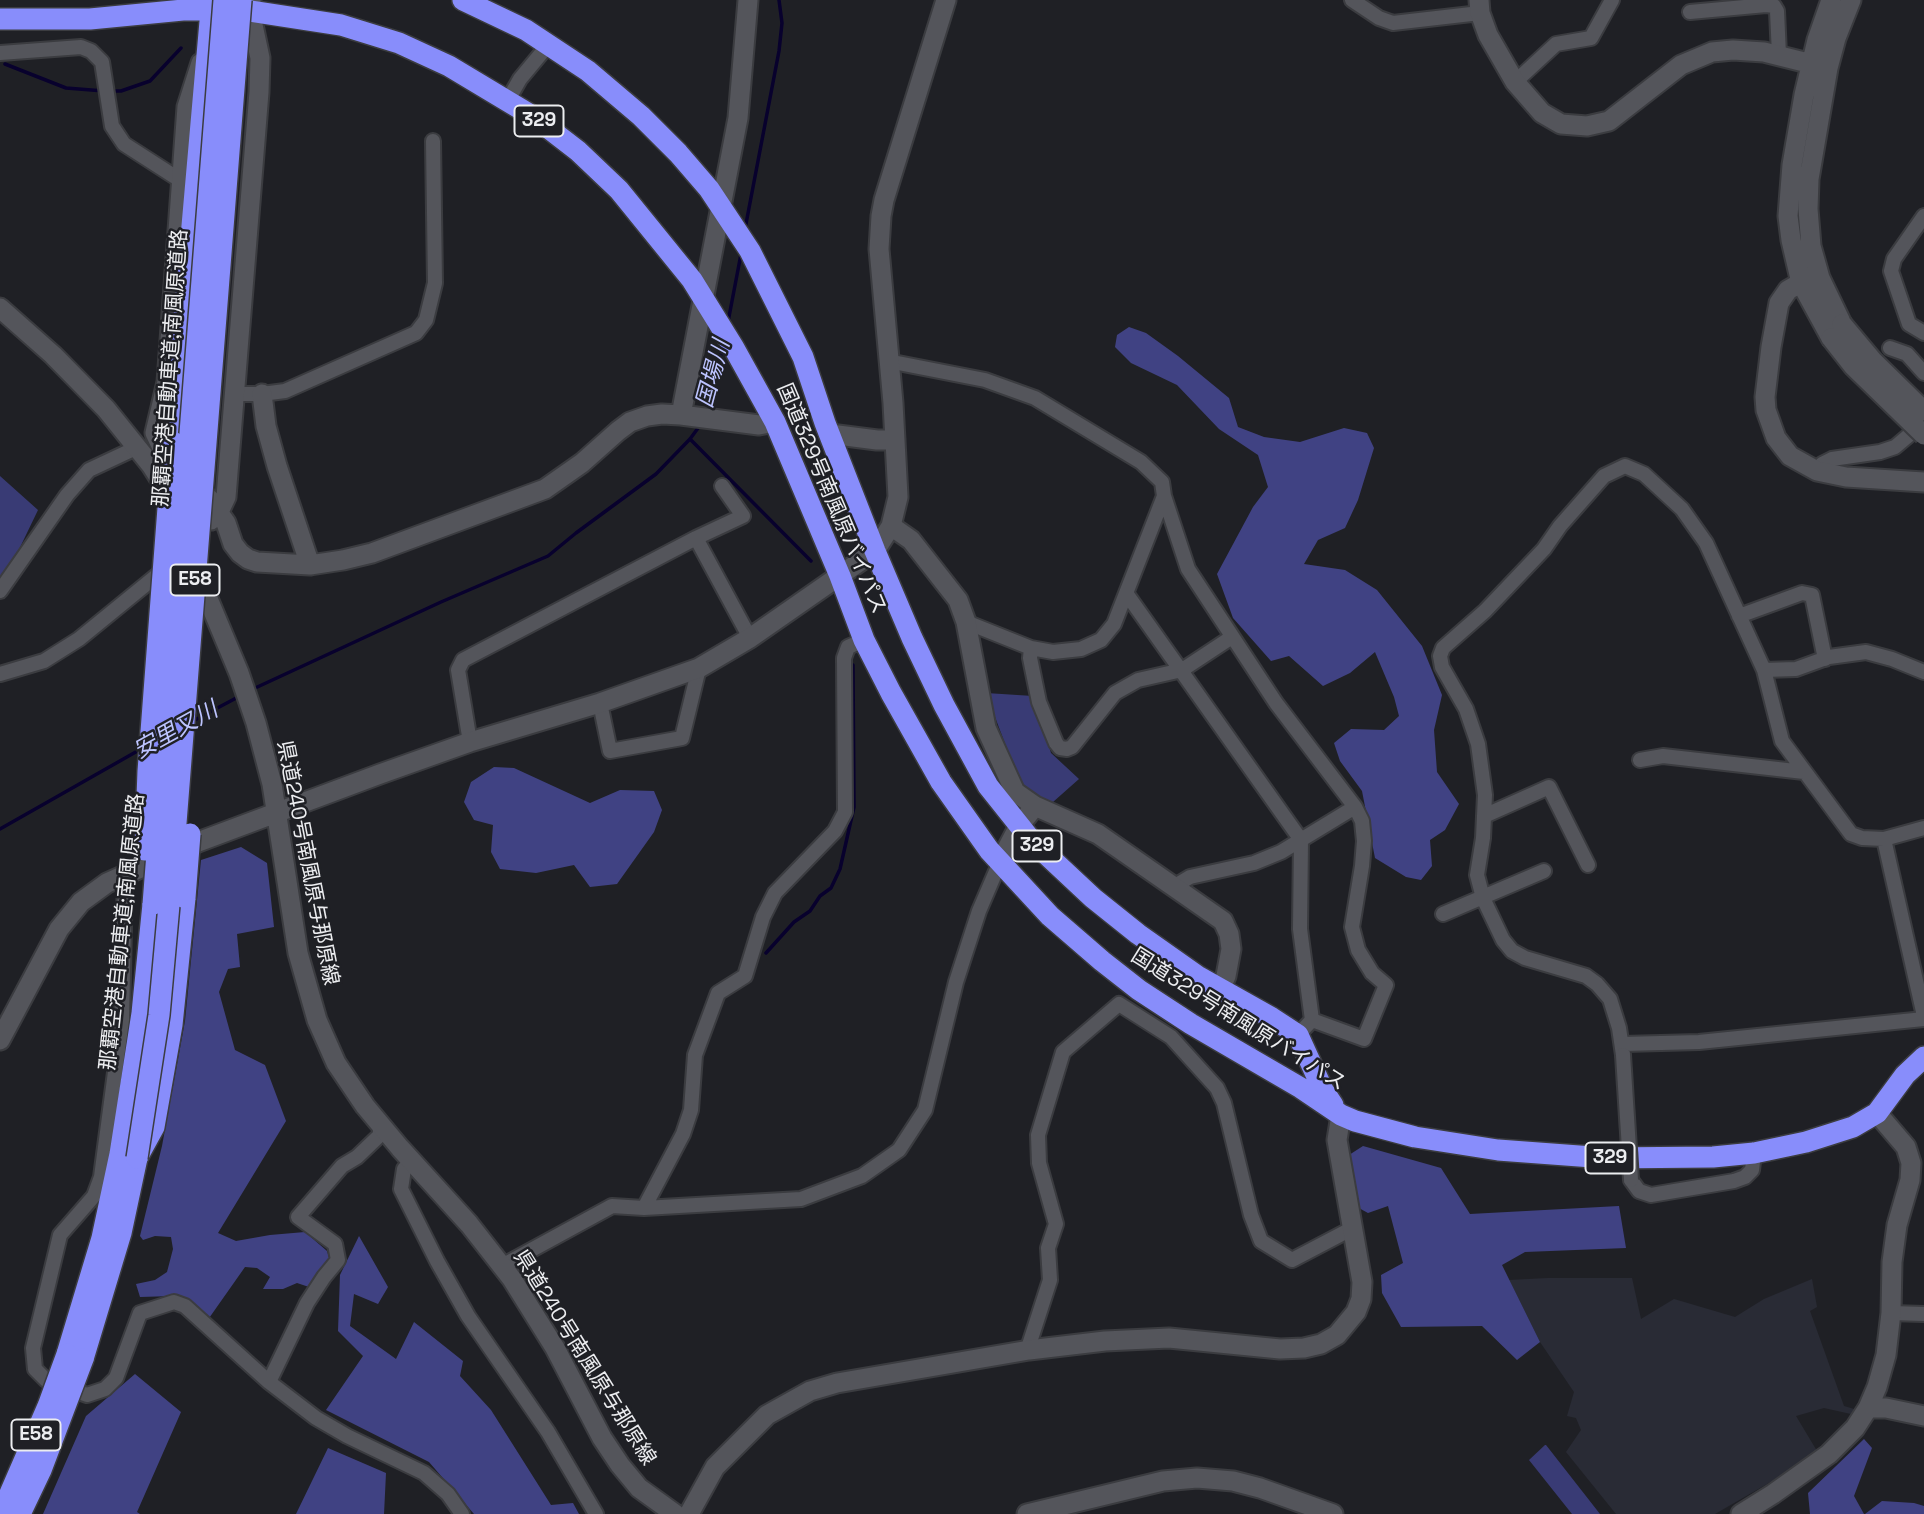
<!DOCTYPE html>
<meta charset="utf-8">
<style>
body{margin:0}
canvas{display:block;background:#1f2025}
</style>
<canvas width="1924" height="1514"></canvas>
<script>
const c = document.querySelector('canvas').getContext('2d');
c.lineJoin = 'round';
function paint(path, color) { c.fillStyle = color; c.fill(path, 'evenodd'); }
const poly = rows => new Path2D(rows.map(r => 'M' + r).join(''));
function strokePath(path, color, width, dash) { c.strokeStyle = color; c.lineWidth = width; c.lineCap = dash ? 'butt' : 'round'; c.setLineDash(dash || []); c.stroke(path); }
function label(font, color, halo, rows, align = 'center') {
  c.font = font + ' "Space Grotesk","Noto Sans JP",sans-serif'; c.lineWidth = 5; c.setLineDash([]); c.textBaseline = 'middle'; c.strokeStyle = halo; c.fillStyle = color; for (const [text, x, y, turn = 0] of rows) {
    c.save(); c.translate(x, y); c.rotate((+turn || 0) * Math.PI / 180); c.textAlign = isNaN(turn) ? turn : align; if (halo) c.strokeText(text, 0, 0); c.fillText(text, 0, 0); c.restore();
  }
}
paint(poly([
 [1548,1278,1632,1278,1641,1319,1674,1299,1735,1317,1764,1299,1812,1279,1817,1307,1810,1311,1844,1406,1854,1409,1851,1414,1824,1408,1796,1416,1817,1451,1774,1480,1715,1514,1616,1514,1566,1452,1581,1430,1576,1418,1567,1416,1574,1392,1540,1342,1509,1280]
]), '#292b35');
paint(poly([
 [0,476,38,510,12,564,0,583],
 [986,693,1033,696,1051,753,1079,779,1053,802,1028,795,1018,778],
 [1545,1445,1546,1445,1600,1514,1572,1514,1529,1460]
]), '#393b75');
paint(poly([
 [1129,327,1146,333,1178,356,1229,398,1238,427,1264,437,1300,442,1344,428,1367,433,1374,448,1358,500,1345,528,1318,540,1304,564,1345,570,1377,590,1422,646,1442,695,1434,730,1437,772,1459,804,1445,830,1430,840,1432,866,1421,880,1406,877,1375,858,1362,791,1340,761,1334,743,1351,729,1384,730,1399,716,1394,697,1375,652,1350,673,1323,686,1289,656,1271,661,1233,618,1217,574,1253,507,1268,487,1258,455,1219,429,1177,385,1131,363,1115,347,1117,335],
 [494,767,514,768,590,803,620,790,654,791,662,810,654,832,617,884,590,887,574,865,536,873,500,869,491,852,493,825,474,820,464,802,471,782],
 [241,847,267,863,274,927,237,934,240,967,228,969,219,992,235,1050,265,1065,286,1121,218,1233,236,1241,270,1235,305,1232,327,1251,330,1261,309,1287,297,1283,283,1289,263,1289,270,1277,257,1268,245,1267,207,1321,173,1296,140,1297,136,1284,155,1280,167,1272,173,1249,171,1237,155,1236,143,1240,140,1236,162,1146,185,1021,201,860],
 [1363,1146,1441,1168,1470,1214,1619,1206,1626,1248,1525,1252,1502,1265,1540,1342,1517,1360,1482,1326,1401,1327,1382,1293,1381,1275,1403,1263,1388,1206,1368,1213,1357,1207,1349,1155],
 [359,1236,388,1287,378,1304,354,1294,350,1326,396,1359,414,1322,463,1361,460,1376,491,1410,551,1505,573,1503,579,1514,474,1514,429,1462,326,1410,363,1356,338,1331,340,1275],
 [135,1374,181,1412,137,1512,140,1514,43,1514,86,1416],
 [1864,1439,1872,1448,1854,1496,1864,1514,1810,1514,1808,1493],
 [328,1448,386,1473,384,1514,296,1514],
 [1882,1501,1914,1503,1924,1506,1924,1514,1865,1514]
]), '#404283');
strokePath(poly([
 [5,64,66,88,104,91],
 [111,91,121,91,150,81,181,48],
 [745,229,779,51,782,23,779,0],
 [728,322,741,254],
 [707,410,723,346],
 [690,439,811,561],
 [253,689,441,602,548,556,576,533,656,474,690,439,701,424],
 [191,722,240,696],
 [0,829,141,749],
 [766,953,794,922,810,911,820,896,831,888,840,869,854,807,853,665]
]), '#08012d', 3.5);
const street = poly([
 [1352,0,1379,18,1393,23,1480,13],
 [1690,12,1766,5,1774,6,1777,11,1779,55],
 [0,53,81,47,91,51,102,62,112,126,124,144,183,182],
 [1515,82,1556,44,1591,38,1612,0],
 [508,100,520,79,549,44],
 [1924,216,1894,259,1891,271,1909,324,1924,333],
 [1890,348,1907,354,1924,373],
 [889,364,898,363,985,380,1035,398,1141,462,1162,482,1164,496,1188,569,1276,703,1355,807,1362,821,1364,841,1362,866,1352,927,1358,950,1372,973,1386,985,1364,1039,1312,1020,1298,1035],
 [234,394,262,394,285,391,416,333,426,320,435,283,433,141],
 [1817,471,1822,464,1832,459,1880,452,1895,447,1908,436,1919,421],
 [696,538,750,638],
 [0,591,67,495,89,470,138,447],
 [1126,593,1301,840,1300,929,1312,1020],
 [1739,616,1802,593,1812,595,1825,659],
 [966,622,1031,648,1053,652,1081,649,1101,640,1114,624,1164,496],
 [1031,648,1030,658,1039,702,1056,743,1060,748,1067,749,1072,747,1115,693,1138,680,1182,670,1232,637],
 [1764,670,1796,669,1829,657,1866,652,1892,659,1924,672],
 [0,674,44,661,79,639,166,568],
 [600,703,610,751,682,738,699,668],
 [470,742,458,670,463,660,696,538,743,516,722,486],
 [1640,760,1663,756,1804,772],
 [1484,816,1549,787,1588,865],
 [1884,839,1924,1016],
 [125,875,122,1020,101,1177,94,1196,60,1235,33,1348,35,1369,46,1380,87,1395,105,1389,116,1378,140,1313,174,1302,185,1306,269,1382,316,1418,347,1436,424,1473,448,1494,462,1514],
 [1175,886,1190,877,1254,863,1281,852,1355,807],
 [1443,914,1544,871],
 [1623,1044,1699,1042,1924,1019],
 [1623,1055,1619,1028,1610,999,1597,984,1586,976,1525,958,1512,951,1503,940,1483,898,1477,875,1483,838,1485,795,1478,744,1466,709,1442,667,1440,656,1443,648,1485,611,1544,549,1560,526,1604,476,1625,466,1644,474,1682,509,1706,543,1764,670,1782,741,1851,834,1862,838,1884,839,1924,828],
 [411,1161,404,1169,401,1189,437,1261,468,1316,548,1432,596,1514],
 [1631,1180,1639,1191,1651,1195,1734,1181,1745,1177,1752,1170,1754,1153],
 [644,1208,683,1134,691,1110,695,1055,718,993,745,976,763,917,775,893,835,831,845,812,844,658,848,647,864,640],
 [502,1266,612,1206,644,1208,801,1199,862,1176,899,1150,925,1110,956,982,979,911,1000,862],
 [1891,1313,1924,1314],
 [1029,1350,1029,1345,1050,1280,1048,1248,1056,1224,1039,1163,1038,1135,1063,1052,1119,1004,1171,1037,1217,1088,1224,1103,1251,1215,1261,1241,1292,1260,1353,1228],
 [269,1382,307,1303,324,1277,338,1260,335,1244,298,1217,342,1166,357,1157,380,1135,380,1124]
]);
const secondary = poly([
 [1479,0,1480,13,1488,35,1515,82,1542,113,1561,124,1587,126,1609,121,1681,65,1712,52,1733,50,1764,52,1828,68],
 [201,63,187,107,167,382,155,433,165,454,179,473,209,499,226,523,233,544,240,553,248,559,257,562,310,565,343,560,372,553,545,489,582,463,618,431,630,422,647,416,662,414,681,415,759,425,775,422],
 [1818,273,1788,290,1779,303,1771,347,1765,397,1766,410,1776,438,1790,456,1817,471,1846,477,1924,482],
 [0,308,53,355,106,409,151,465,172,498],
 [1842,324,1820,278,1811,246,1808,209,1809,179,1828,68,1836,38,1851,0],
 [1831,338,1801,283,1791,240,1788,216,1792,165,1804,95,1817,40,1831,0],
 [262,394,266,426,277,466,310,565],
 [681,415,738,118,748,0],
 [830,434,877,440,895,440],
 [211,520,219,512,226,497,259,92,260,58,250,11,251,0],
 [891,526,911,540,958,600,966,622,986,728,1015,792,1035,806,1098,834,1223,921,1229,934,1231,949,1226,976,1220,990],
 [196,570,239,673,256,723,272,784,298,953,317,1020,336,1063,365,1106,400,1148,469,1224,512,1279,555,1348,602,1438,620,1465,639,1488,675,1514],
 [1000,862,1019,826,1035,806],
 [0,1040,59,929,81,902,107,883,198,842,380,774,470,742,600,703,699,668,750,638,875,551,891,526,898,497,893,403,879,249,881,216,884,200,946,0],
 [1868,1408,1886,1408,1924,1416],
 [689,1514,715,1467,767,1415,810,1391,837,1383,1029,1350,1105,1341,1169,1338,1280,1349,1304,1348,1321,1344,1337,1335,1356,1312,1361,1299,1362,1282,1337,1140,1341,1115],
 [1027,1514,1163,1481,1197,1478,1233,1481,1260,1488,1333,1514],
 [1741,1514,1773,1494,1829,1454,1855,1428,1868,1408,1877,1387,1886,1355,1891,1313,1892,1262,1897,1225,1910,1180,1911,1163,1906,1147,1877,1113]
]);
const highway = poly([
 [463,0,526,30,588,71,641,116,678,153,709,189,750,251,803,357,825,423,875,551,912,638,944,705,988,786,1031,840,1093,898,1138,934,1199,977,1272,1018,1298,1035,1323,1090,1333,1105],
 [0,19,90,19,183,10,211,10,250,11,341,25,399,43,449,66,534,117,578,151,619,190,692,280,734,348,775,422,840,576,864,640,891,693,941,782,989,850,1050,916,1102,961,1139,990,1191,1024,1301,1088,1341,1115,1355,1121,1415,1137,1498,1150,1606,1158,1713,1157,1754,1153,1806,1142,1853,1127,1877,1113,1905,1075,1924,1057],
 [173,442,211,10],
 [67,1354,102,1238,120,1154,142,1013,153,904],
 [83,1359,121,1233,137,1158,154,1127,172,1025,185,898]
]);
strokePath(street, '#3b3c40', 18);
strokePath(secondary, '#3b3c40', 23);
strokePath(highway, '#3b3c40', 24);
strokePath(street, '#54555b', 14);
strokePath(secondary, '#54555b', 19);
strokePath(highway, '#888dfb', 21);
const streetBridge = poly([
 [1623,1055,1631,1180]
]);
const secondaryBridge = poly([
 [1842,324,1873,361,1924,411],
 [1831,338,1853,366,1924,435]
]);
const highwayBridge = poly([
 [145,850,148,771,173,442],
 [185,898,190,834],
 [153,904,224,0],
 [137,1158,159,1015,173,861,241,0],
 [1,1514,48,1406,67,1354],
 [20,1514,41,1470,83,1359]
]);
strokePath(streetBridge, '#3b3c40', 18, []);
strokePath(secondaryBridge, '#3b3c40', 23, []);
strokePath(highwayBridge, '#3b3c40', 24, []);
strokePath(streetBridge, '#54555b', 14);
strokePath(secondaryBridge, '#54555b', 19);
strokePath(highwayBridge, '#888dfb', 21);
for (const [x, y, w] of [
 [539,121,49],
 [195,580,49],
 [1037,846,49],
 [1610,1158,49],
 [36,1435,49]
]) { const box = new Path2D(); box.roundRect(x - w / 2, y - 15.5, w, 31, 5); c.fillStyle = '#1f2025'; c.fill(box); strokePath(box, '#ecedf0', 2); }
label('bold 19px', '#ecedf0', null, [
 ["329",539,121],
 ["E58",195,580],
 ["329",1037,846],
 ["329",1610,1158],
 ["E58",36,1435]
]);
label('21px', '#ecedf0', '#1f2025', [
 ["那覇空港自動車道;南風原道路",171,368,-86],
 ["国道329号南風原バイパス",831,499,67],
 ["県道240号南風原与那原線",307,863,79],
 ["那覇空港自動車道;南風原道路",123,932,-84],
 ["国道329号南風原バイパス",1238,1020,32],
 ["県道240号南風原与那原線",584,1358,58]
]);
label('italic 23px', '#bdc4ff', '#1f2025', [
 ["国場川",714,374,-75],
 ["安里又川",176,731,-29]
]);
</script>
